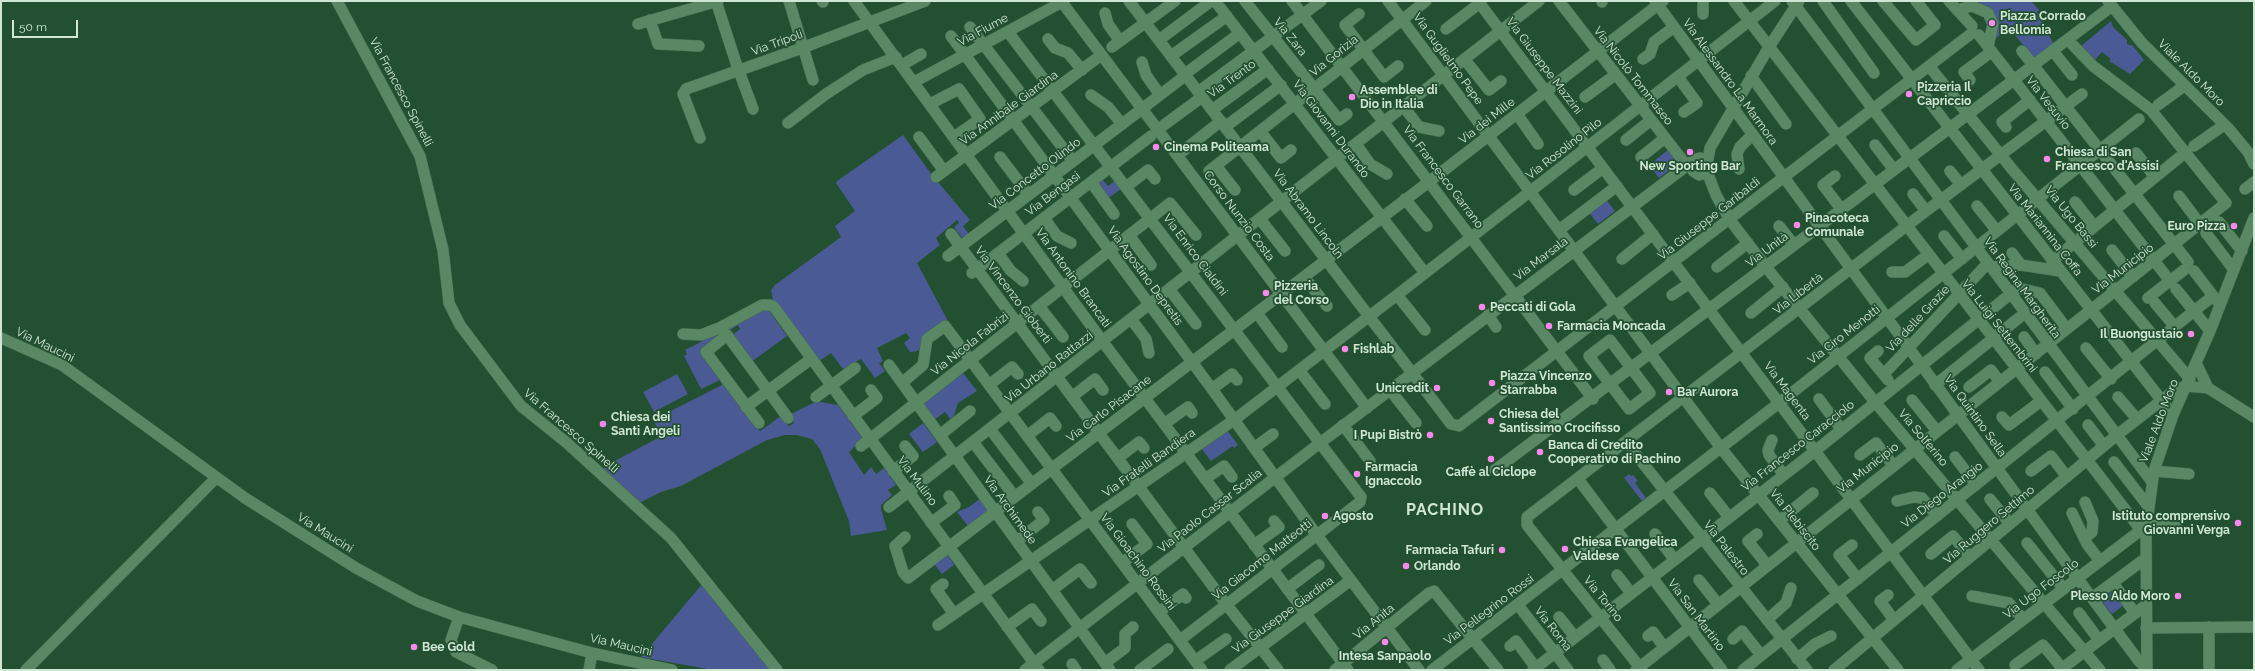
<!DOCTYPE html>
<meta charset="utf-8">
<style>
body{margin:0}
#map{position:relative;width:2255px;height:671px;overflow:hidden;background:#235030;font-family:Raleway,sans-serif}
canvas{display:block}
.frame{position:absolute;inset:0;border:2px solid #cfe7d3;pointer-events:none}
.scale{position:absolute;left:12px;top:20px;width:66px;height:18px;box-sizing:border-box;border:2px solid #cfe7d3;border-top:0;padding-left:5px;font-size:12px;line-height:14px;white-space:nowrap;color:#cfe7d3;-webkit-text-stroke:3px #235030;paint-order:stroke}
</style>
<div id="map">
<canvas width="2255" height="671"></canvas>
<div class="frame"></div>
<div class="scale">50 m</div>
</div>
<script>
const c = document.querySelector('canvas').getContext('2d');
c.lineJoin = 'round';
function paint(path, color) { c.fillStyle = color; c.fill(path, 'evenodd'); }
const poly = rows => new Path2D(rows.map(r => 'M' + r).join(''));
function strokePath(path, color, width, dash) { c.strokeStyle = color; c.lineWidth = width; c.lineCap = dash ? 'butt' : 'round'; c.setLineDash(dash || []); c.stroke(path); }
function label(font, color, halo, rows, align = 'center') {
  c.font = font + ' Raleway,sans-serif'; c.lineWidth = 3.5; c.setLineDash([]); c.textBaseline = 'middle'; c.strokeStyle = halo; c.fillStyle = color; for (const [text, x, y, turn = 0] of rows) {
    c.save(); c.translate(x, y); c.rotate((+turn || 0) * Math.PI / 180); c.textAlign = isNaN(turn) ? turn : align; if (halo) c.strokeText(text, 0, 0); c.fillText(text, 0, 0); c.restore();
  }
}
paint(poly([
 [1977,1,2031,1,2039,10,2037,12,2053,43,2035,59,2009,28,1992,41,1986,7],
 [2111,21,2113,27,2127,40,2127,44,2133,46,2144,60,2130,74,2109,61,2111,59,2102,52,2094,61,2081,46],
 [903,135,937,182,938,182,970,220,963,226,969,234,962,238,954,227,959,223,957,220,936,238,940,245,917,263,948,321,931,330,918,351,910,352,904,343,910,338,906,333,877,348,883,361,879,363,885,371,875,378,861,359,843,369,831,353,818,362,773,300,771,290,775,285,841,237,835,226,855,211,836,183,837,181],
 [1668,150,1677,164,1659,178,1649,165],
 [1102,179,1108,186,1115,181,1121,189,1107,199,1095,184],
 [1605,198,1615,211,1598,224,1588,211],
 [767,308,787,336,751,362,731,336,740,329,738,325,704,346,702,349,705,355,760,431,781,416,789,426,794,423,789,415,813,403,821,402,838,405,863,439,849,452,864,475,871,467,876,474,884,468,896,485,888,490,892,495,881,505,881,509,887,530,851,536,849,521,820,449,812,439,797,435,785,435,767,440,681,486,661,492,637,504,603,470,605,466,662,436,653,420,722,385,720,380,701,389,684,356,687,354,685,350],
 [963,373,977,391,958,403,952,421,945,412,934,420,922,403],
 [677,374,688,394,654,412,643,392],
 [923,423,937,442,923,452,909,434],
 [1227,430,1238,445,1234,448,1233,446,1211,461,1202,449],
 [1629,474,1631,476,1633,475,1638,481,1635,483,1646,498,1642,501,1624,478],
 [981,498,990,511,968,526,957,512,969,507],
 [947,554,954,565,942,574,934,564],
 [703,583,772,670,713,670,641,657],
 [2113,591,2124,605,2112,614,2101,600]
]), '#4a5a94');
const minor = poly([
 [337,1,420,156,443,250,449,303,460,325,521,406,567,443,671,538,777,670],
 [716,1,736,63,753,109],
 [789,1,813,80],
 [822,1,823,2],
 [854,1,1103,342,1348,670],
 [1061,1,1367,408],
 [1129,1,1451,424,1459,426,1972,33],
 [1215,1,1425,273],
 [1245,1,1339,120,1347,114],
 [1292,1,1593,399],
 [1388,1,1721,448,1898,670],
 [1478,1,1979,670],
 [1559,1,1687,166],
 [1602,1,1602,2],
 [1655,1,2092,598,2138,660,2146,668,2144,670],
 [1703,1,1703,14],
 [1734,1,2141,530],
 [1792,1,2152,482],
 [1823,1,1874,73],
 [1851,1,2173,415],
 [1883,1,1916,40,1935,25,1916,1],
 [1949,1,1972,26],
 [2108,1,2142,43,2229,129,2248,152,2254,164],
 [1957,10,1972,6,1988,13,1993,24,1988,47],
 [1105,13,1108,24,1120,41],
 [1359,14,1345,25,1384,77,1398,66],
 [650,20,658,44,699,46],
 [638,24,718,1],
 [970,27,1073,161],
 [1446,29,1480,3],
 [1008,32,1361,497,1360,502,1180,640],
 [1979,35,2170,281],
 [951,36,1212,389,1316,534,1419,670],
 [1048,39,1055,48,1068,53,1082,70],
 [1159,40,1211,1],
 [1112,47,1175,1],
 [2022,51,2188,262],
 [2053,51,2072,75],
 [1171,56,1227,16],
 [1643,59,1650,54,1654,42,1674,27],
 [1465,60,1489,90,1501,81],
 [1142,62,1146,75,1160,95],
 [902,65,921,54],
 [1933,71,2012,169,2190,379],
 [1185,74,1240,33],
 [1751,76,1786,124],
 [1678,77,1697,103,1684,112],
 [1970,80,1964,72,1991,52],
 [914,82,1064,1],
 [1198,92,1321,1],
 [1091,95,1108,107,1122,124],
 [1585,97,1615,75],
 [930,104,959,89,980,119,954,137],
 [1147,105,1186,75],
 [2158,105,2184,86],
 [1404,107,1419,127,1439,131],
 [1212,110,1268,69],
 [1517,114,1538,144],
 [788,123,826,94,863,70,896,57],
 [1164,125,1202,97],
 [1225,127,1281,85],
 [2006,127,2002,122,2030,100],
 [1260,131,1281,158,1291,150],
 [919,137,944,171],
 [700,138,683,94,686,89,802,48,925,1],
 [1626,140,1651,120],
 [1356,144,1370,164,1387,174],
 [1875,145,1894,170],
 [2194,146,2224,125],
 [1183,151,1221,121],
 [2136,153,2155,177],
 [1000,157,1029,195],
 [1641,157,1665,138],
 [1707,165,1710,148,1769,47,1799,1],
 [1216,166,1235,190],
 [1707,169,1703,174,1699,175,1693,171,1692,164,1696,159,1700,158,1706,162,1707,165,1709,177,1716,195,1730,220,1766,267,1875,402,2100,670],
 [1739,169,1737,154,1740,147,1752,135],
 [1209,171,1426,1],
 [1950,171,1961,185],
 [1835,176,1823,185,1842,210],
 [936,177,1096,59],
 [1091,182,1114,214],
 [1126,187,1148,170,1155,179],
 [2245,189,2254,182],
 [1574,190,1603,168],
 [1913,194,1926,211],
 [2179,196,2200,224],
 [1405,199,1427,226],
 [2075,202,2094,226],
 [1977,206,1997,231],
 [1044,218,1057,236,1071,243],
 [1260,219,1285,251],
 [2219,222,2242,251],
 [1779,226,1794,245],
 [1559,230,1617,186],
 [2206,233,2234,270],
 [951,234,1226,604,1278,670],
 [1129,235,1151,265],
 [1944,236,1962,259],
 [2112,250,2133,277],
 [998,253,1010,270,1023,281],
 [2012,253,2021,265],
 [948,256,1138,112],
 [1622,259,1653,234],
 [2052,261,2186,152],
 [1717,267,1748,243],
 [1991,267,2021,265,2060,271],
 [2194,271,2217,301],
 [1892,272,1905,272,1928,255],
 [972,273,1151,136],
 [1304,277,1327,306],
 [1169,289,1196,324],
 [2176,289,2210,331],
 [1397,295,1425,330],
 [1672,295,1690,283],
 [2148,298,2184,270],
 [2155,303,2175,327],
 [1039,306,1063,337],
 [1257,313,1282,347],
 [1751,313,1783,287],
 [1488,315,1496,327],
 [1131,319,1146,339,1149,353],
 [683,334,701,335,719,328,762,305,770,305,774,307,1039,670],
 [2024,337,2036,354],
 [1,338,62,365,245,498,356,568,417,601,459,617,592,653,672,670],
 [1610,340,1650,393,1629,409,1589,356,1610,340],
 [2086,348,2111,379],
 [1878,351,1870,358,1888,380],
 [2196,363,2208,388],
 [889,365,1110,670],
 [1299,370,1325,404],
 [2045,372,2073,409],
 [1884,374,1988,263],
 [902,383,923,365,927,339,945,326,1202,670],
 [989,385,1012,367,1018,374],
 [1935,385,2025,313],
 [1969,387,1991,370,2000,382],
 [1212,389,1232,374,1237,380],
 [1390,390,1416,423],
 [1073,396,1095,379,1103,390],
 [816,397,855,368],
 [2118,397,2137,419],
 [1819,399,1841,429],
 [1912,400,1937,431],
 [746,407,811,359],
 [853,416,877,398,871,390],
 [2002,417,2009,425,2041,401],
 [759,423,706,352,727,335,788,418],
 [1164,424,1188,407,1192,413],
 [1343,425,1370,461],
 [2088,425,2104,446],
 [990,429,1032,484],
 [940,435,970,411],
 [1027,436,1050,418,1056,426],
 [1772,440,1768,450,1769,455,1784,475],
 [973,442,1015,497],
 [1626,442,1807,670],
 [861,446,1170,203,1196,235],
 [1254,448,1273,434],
 [1860,455,1876,443,1893,465],
 [1955,457,1976,485],
 [1118,458,1139,442,1144,448],
 [2114,462,2148,506],
 [1495,470,2112,6],
 [893,471,913,456,905,446],
 [2031,471,2051,456,2067,477],
 [2154,471,2189,474],
 [1205,479,1224,466,1232,477],
 [1578,479,1722,670],
 [1710,493,1729,517],
 [1990,499,2010,524],
 [1897,501,1914,497,1922,498,1937,516],
 [889,507,1539,1],
 [2072,513,2087,544,2100,561],
 [1779,521,1813,493],
 [931,523,955,505,949,496],
 [2147,525,2177,527],
 [1655,534,1674,559],
 [1757,534,1748,541,1767,565],
 [905,537,895,546,903,572,908,578,1430,181,1663,1],
 [2085,538,2092,532,2093,521,2085,502],
 [1017,541,1044,520,1038,512],
 [2027,543,2063,588],
 [1254,545,1279,527,1274,521],
 [1852,545,1839,555,1858,579],
 [1931,554,1953,536,1970,557],
 [1122,563,1147,544,1132,524],
 [1617,575,1631,593],
 [1699,580,1718,604],
 [2113,583,2135,613],
 [943,584,936,589,954,614],
 [1287,589,1319,565],
 [1052,590,1080,569,1091,583],
 [1888,595,1880,601,1894,620],
 [1972,596,2009,603,2023,619],
 [2092,598,2146,558],
 [1518,605,1568,670],
 [1159,612,1183,594,1186,598],
 [2079,613,2099,640],
 [459,617,451,640,456,652,492,670],
 [1559,617,1575,637],
 [1767,620,1786,603,1791,588],
 [938,625,1234,420,1397,295,1775,1],
 [1007,627,1032,609,1041,621],
 [2209,627,2209,670],
 [2146,628,2254,627],
 [1648,636,1653,632,1664,647],
 [1733,639,1742,631,1761,655],
 [1510,646,1516,641,1536,668],
 [1797,659,1815,644,1831,636],
 [1603,660,1610,670],
 [1195,661,1226,639],
 [1105,663,1125,648,1125,634,1133,627],
 [1072,664,1076,670],
 [2015,665,2043,645,2062,668],
 [26,670,216,478],
 [589,670,592,653],
 [1025,670,1320,443,1693,161],
 [1140,670,1168,649],
 [1230,670,1351,580],
 [1335,670,1429,593,1434,591,1498,670],
 [1432,670,1779,403,2139,119],
 [1533,670,1815,451,2018,288,2040,293,2067,329],
 [1636,670,2226,203,2151,110,2093,66,2068,40],
 [1642,670,1527,525,1527,517,1926,211,2082,94],
 [1743,670,2213,296],
 [1834,670,2117,435,2175,390,2186,386,2208,388,2254,417],
 [1957,670,2141,530],
 [2060,670,2146,605],
 [2147,670,2146,530,2154,471,2173,415,2210,331,2254,218]
]);
strokePath(minor, '#426a4f', 12);
strokePath(minor, '#5a8864', 11);
for (const [x, y, r, color] of [
 [1992,23,4,"#f788ec"],
 [1909,94,4,"#f788ec"],
 [1352,97,4,"#f788ec"],
 [1156,147,4,"#f788ec"],
 [1690,152,4,"#f788ec"],
 [2047,159,4,"#f788ec"],
 [1797,225,4,"#f788ec"],
 [2234,226,4,"#f788ec"],
 [1266,293,4,"#f788ec"],
 [1482,307,4,"#f788ec"],
 [1549,326,4,"#f788ec"],
 [2191,334,4,"#f788ec"],
 [1345,349,4,"#f788ec"],
 [1492,383,4,"#f788ec"],
 [1437,388,4,"#f788ec"],
 [1669,392,4,"#f788ec"],
 [1491,421,4,"#f788ec"],
 [603,424,4,"#f788ec"],
 [1430,435,4,"#f788ec"],
 [1540,452,4,"#f788ec"],
 [1491,459,4,"#f788ec"],
 [1357,474,4,"#f788ec"],
 [1325,516,4,"#f788ec"],
 [2238,523,4,"#f788ec"],
 [1565,549,4,"#f788ec"],
 [1502,550,4,"#f788ec"],
 [1406,566,4,"#f788ec"],
 [2178,596,4,"#f788ec"],
 [1385,642,4,"#f788ec"],
 [414,647,4,"#f788ec"]
]) { const dot = new Path2D(); dot.arc(x, y, r, 0, 2 * Math.PI); c.fillStyle = color; c.fill(dot); strokePath(dot, '#235030', 1.5); }
label('bold 12px', '#cfe7d3', '#235030', [
 ["Piazza Corrado",2000,16],
 ["Bellomia",2000,30],
 ["Pizzeria Il",1917,87],
 ["Capriccio",1917,101],
 ["Assemblee di",1360,90],
 ["Dio in Italia",1360,104],
 ["Cinema Politeama",1164,147],
 ["Chiesa di San",2055,152],
 ["Francesco d'Assisi",2055,166],
 ["New Sporting Bar",1690,166,"center"],
 ["Pinacoteca",1805,218],
 ["Comunale",1805,232],
 ["Euro Pizza",2226,226,"right"],
 ["Pizzeria",1274,286],
 ["del Corso",1274,300],
 ["Peccati di Gola",1490,307],
 ["Farmacia Moncada",1557,326],
 ["Il Buongustaio",2183,334,"right"],
 ["Fishlab",1353,349],
 ["Piazza Vincenzo",1500,376],
 ["Starrabba",1500,390],
 ["Unicredit",1429,388,"right"],
 ["Bar Aurora",1677,392],
 ["Chiesa del",1499,414],
 ["Santissimo Crocifisso",1499,428],
 ["Chiesa dei",611,417],
 ["Santi Angeli",611,431],
 ["I Pupi Bistrò",1422,435,"right"],
 ["Banca di Credito",1548,445],
 ["Cooperativo di Pachino",1548,459],
 ["Farmacia",1365,467],
 ["Ignaccolo",1365,481],
 ["Caffè al Ciclope",1491,472,"center"],
 ["Agosto",1333,516],
 ["Istituto comprensivo",2230,516,"right"],
 ["Giovanni Verga",2230,530,"right"],
 ["Chiesa Evangelica",1573,542],
 ["Valdese",1573,556],
 ["Farmacia Tafuri",1494,550,"right"],
 ["Orlando",1414,566],
 ["Plesso Aldo Moro",2170,596,"right"],
 ["Bee Gold",422,647],
 ["Intesa Sanpaolo",1385,656,"center"]
], 'left');
label('12px', '#cfe7d3', '#235030', [
 ["Via Fiume",983,30,-28],
 ["Via Zara",1290,37,51],
 ["Via Tripoli",777,43,-20],
 ["Via Gorizia",1334,56,-39],
 ["Via Guglielmo Pepe",1448,59,54],
 ["Via Giuseppe Mazzini",1544,66,53],
 ["Viale Aldo Moro",2191,73,45],
 ["Via Nicolò Tommaseo",1633,76,52],
 ["Via Trento",1232,79,-36],
 ["Via Alessandro La Marmora",1730,82,54],
 ["Via Francesco Spinelli",401,92,62],
 ["Via Vesuvio",2048,103,52],
 ["Via Annibale Giardina",1009,108,-36],
 ["Via dei Mille",1487,121,-38],
 ["Via Giovanni Durando",1331,129,53],
 ["Via Rosolino Pilo",1564,149,-38],
 ["Via Concetto Olindo",1035,174,-37],
 ["Via Francesco Garrano",1443,177,53],
 ["Via Bengasi",1053,194,-37],
 ["Via Abramo Lincoln",1308,214,53],
 ["Corso Nunzio Costa",1239,216,53],
 ["Via Ugo Bassi",2071,217,51],
 ["Via Giuseppe Garibaldi",1709,219,-38],
 ["Via Mariannina Coffa",2045,230,52],
 ["Via Unità",1767,250,-37],
 ["Via Enrico Cialdini",1195,255,53],
 ["Via Marsala",1541,259,-37],
 ["Via Municipio",2123,269,-38],
 ["Via Agostino Depretis",1145,276,54],
 ["Via Antonino Brancati",1073,278,54],
 ["Via Regina Margherita",2022,288,54],
 ["Via Libertà",1798,294,-38],
 ["Via Vincenzo Gioberti",1013,295,53],
 ["Via delle Grazie",1918,319,-47],
 ["Via Luigi Settembrini",1999,326,52],
 ["Via Ciro Menotti",1844,335,-38],
 ["Via Nicola Fabrizi",970,344,-38],
 ["Via Maucini",45,345,26],
 ["Via Urbano Rattazzi",1049,367,-38],
 ["Via Magenta",1787,391,53],
 ["Via Carlo Pisacane",1109,409,-37],
 ["Via Quintino Sella",1975,416,54],
 ["Viale Aldo Moro",2159,421,-69],
 ["Via Francesco Spinelli",571,431,41],
 ["Via Solferino",1923,438,50],
 ["Via Francesco Caracciolo",1798,446,-38],
 ["Via Fratelli Bandiera",1149,463,-35],
 ["Via Municipio",1868,468,-38],
 ["Via Mulino",917,481,53],
 ["Via Diego Arangio",1942,495,-38],
 ["Via Archimede",1010,510,54],
 ["Via Paolo Cassar Scalia",1210,511,-38],
 ["Via Plebiscito",1795,520,52],
 ["Via Ruggero Settimo",1989,525,-40],
 ["Via Maucini",325,533,32],
 ["Via Palestro",1726,548,52],
 ["Via Giacomo Matteotti",1262,560,-38],
 ["Via Gioachino Rossini",1138,562,53],
 ["Via Ugo Foscolo",2041,589,-37],
 ["Via Torino",1603,599,51],
 ["Via Pellegrino Rossi",1489,610,-37],
 ["Via Giuseppe Giardina",1283,615,-36],
 ["Via San Martino",1696,615,53],
 ["Via Anita",1374,622,-39],
 ["Via Roma",1553,629,52],
 ["Via Maucini",621,645,13]
]);
c.letterSpacing = '1px';
label('bold 16px', '#cfe7d3', '#235030', [
 ["PACHINO",1445,510]
]);
c.letterSpacing = '0px';
</script>
